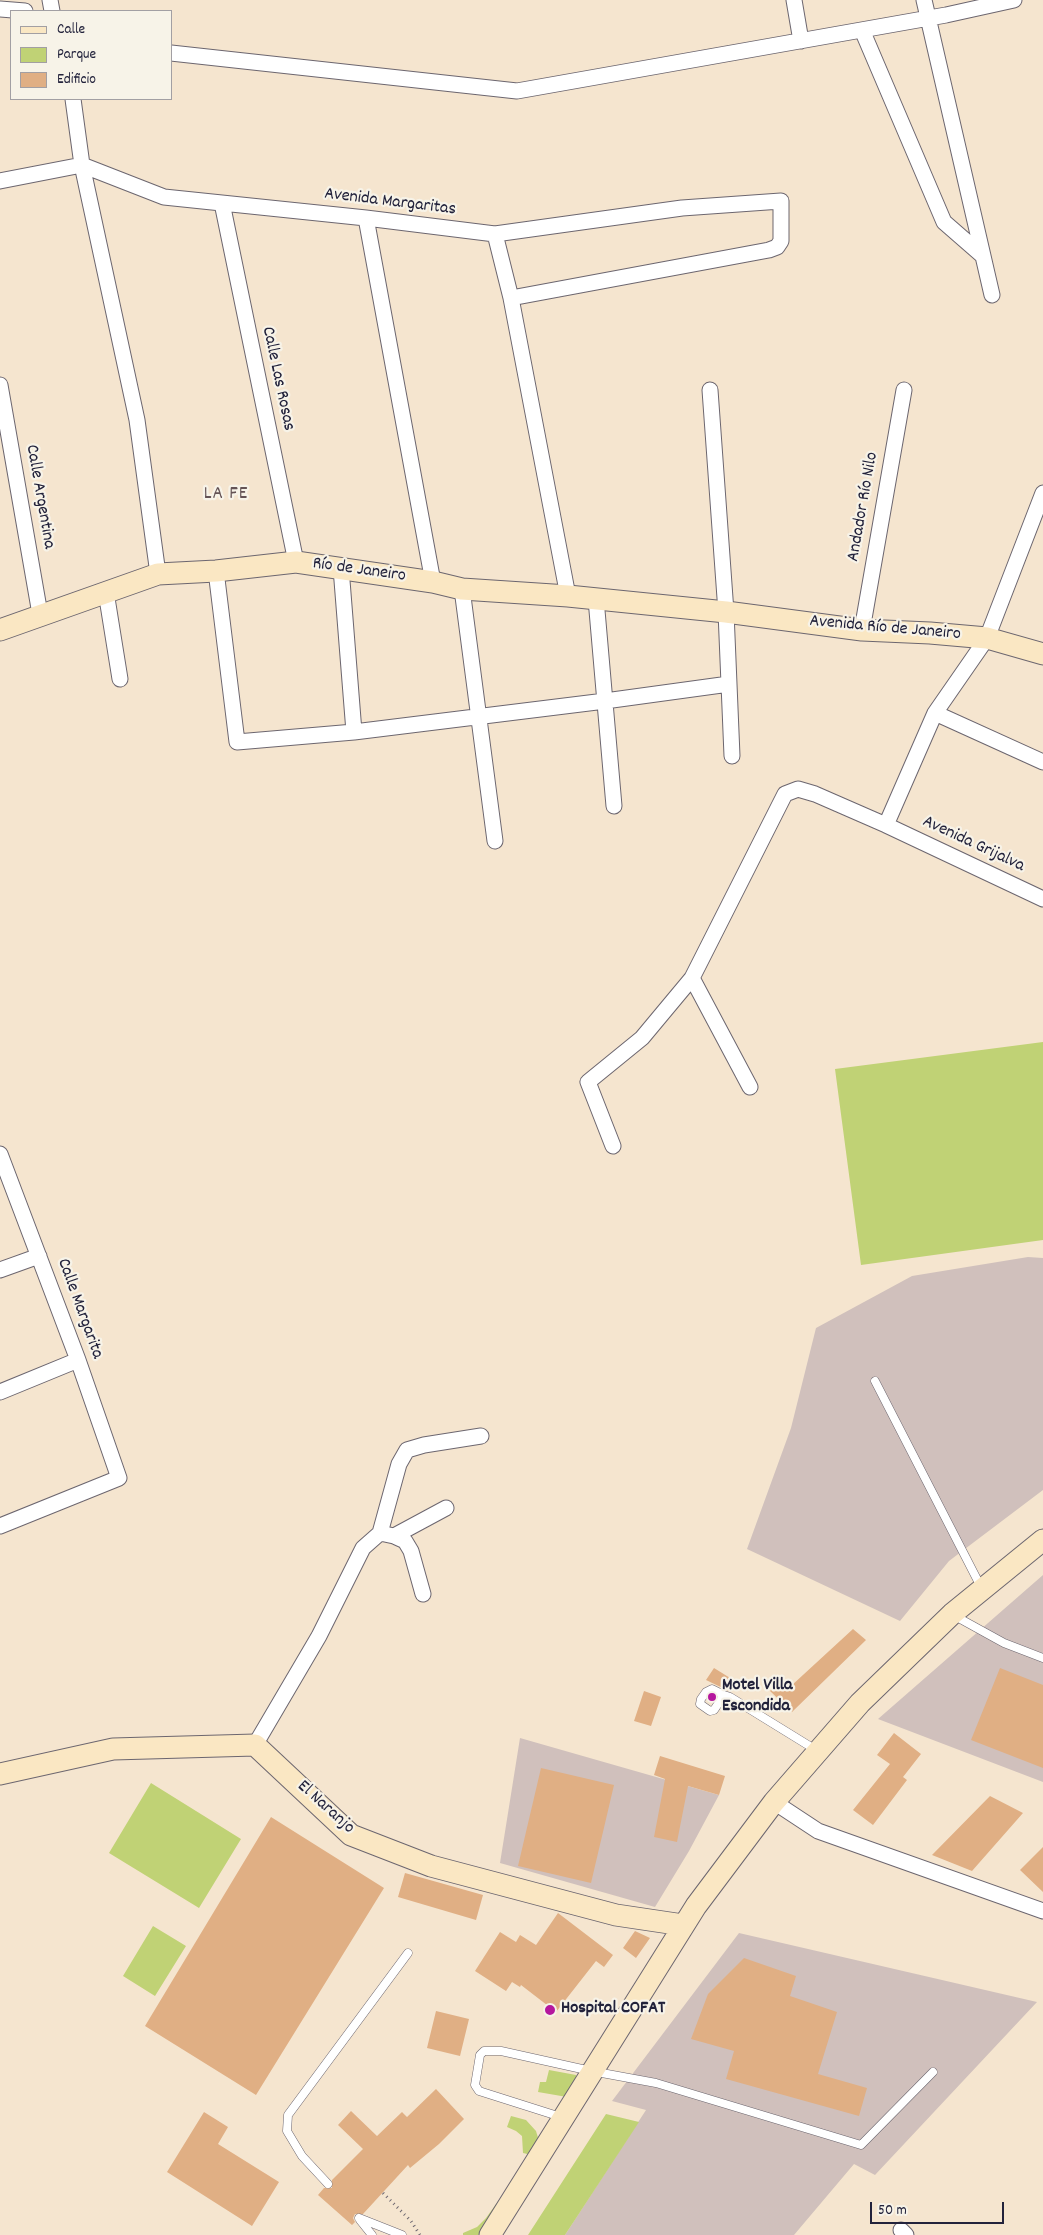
<!DOCTYPE html>
<meta charset="utf-8">
<style>
body{margin:0}
#map{position:relative;width:1043px;height:2235px;overflow:hidden;background:#f5e5cf;font-family:Dekko,sans-serif}
canvas{display:block}
.legend{position:absolute;left:10px;top:10px;width:162px;height:90px;box-sizing:border-box;background:#f7f3e8;border:1px solid #a29fa3;margin:0;padding:6px 9px;list-style:none;font-size:15px;color:#22223b}
.legend li{display:flex;align-items:center;gap:10px;height:25px}
.legend b{width:25px;border:1px solid #a29fa3}
.scale{position:absolute;left:870px;top:2202px;width:134px;height:22px;box-sizing:border-box;border:2px solid #22223b;border-top:0;padding-left:6px;font-size:15px;line-height:18px;white-space:nowrap;color:#22223b;-webkit-text-stroke:4px #f7f3e8;paint-order:stroke}
</style>
<div id="map">
<canvas width="1043" height="2235"></canvas>
<ul class="legend">
<li><b style="height:6px;background:#fae7c3"></b>Calle</li>
<li><b style="height:14px;background:#c0d275"></b>Parque</li>
<li><b style="height:14px;background:#e0af84"></b>Edificio</li>
</ul>
<div class="scale">50 m</div>
</div>
<script>
const c = document.querySelector('canvas').getContext('2d');
c.lineJoin = 'round';
function paint(path, color) { c.fillStyle = color; c.fill(path, 'evenodd'); }
const poly = rows => new Path2D(rows.map(r => 'M' + r).join(''));
function strokePath(path, color, width, dash) { c.strokeStyle = color; c.lineWidth = width; c.lineCap = dash ? 'butt' : 'round'; c.setLineDash(dash || []); c.stroke(path); }
function label(font, color, halo, rows, align = 'center') {
  c.font = font + ' Dekko,sans-serif'; c.lineWidth = 4.5; c.setLineDash([]); c.textBaseline = 'middle'; c.strokeStyle = halo; c.fillStyle = color; for (const [text, x, y, turn = 0] of rows) {
    c.save(); c.translate(x, y); c.rotate((+turn || 0) * Math.PI / 180); c.textAlign = isNaN(turn) ? turn : align; if (halo) c.strokeText(text, 0, 0); c.fillText(text, 0, 0); c.restore();
  }
}
paint(poly([
 [1028,1257,1043,1258,1043,1490,949,1561,900,1621,747,1549,791,1428,816,1328,912,1276],
 [1043,1575,1043,1782,878,1719],
 [520,1738,719,1795,689,1851,655,1907,500,1863],
 [739,1933,1037,2002,875,2175,854,2164,794,2235,565,2235,646,2110,612,2101]
]), '#d0c0bc');
paint(poly([
 [1043,1042,1043,1240,861,1265,835,1069],
 [151,1783,241,1839,199,1908,109,1853],
 [153,1926,186,1946,155,1996,123,1976],
 [549,2070,576,2075,577,2079,567,2097,538,2092,540,2082,546,2082],
 [606,2114,639,2122,565,2235,528,2235],
 [511,2116,526,2120,536,2131,539,2141,536,2156,523,2153,522,2136,516,2131,507,2127],
 [499,2200,505,2206,490,2227,478,2235,463,2235,463,2233,477,2227,486,2218]
]), '#c0d275');
paint(poly([
 [853,1629,866,1640,792,1712,770,1691,782,1678,791,1686],
 [714,1668,735,1681,729,1691,706,1680],
 [1000,1668,1043,1685,1043,1768,971,1740],
 [644,1691,661,1697,651,1726,634,1721],
 [894,1733,921,1754,903,1777,907,1780,873,1825,853,1810,890,1764,877,1755],
 [660,1756,725,1776,719,1795,688,1786,677,1842,654,1837,665,1779,654,1775],
 [541,1768,614,1785,591,1883,518,1866],
 [990,1796,1023,1813,972,1871,932,1855],
 [271,1817,384,1888,256,2095,145,2026],
 [1043,1847,1043,1892,1020,1870],
 [405,1873,483,1895,476,1920,398,1897],
 [558,1913,613,1955,604,1967,596,1961,556,2012,521,1985,520,1987,512,1982,506,1991,475,1971,500,1932,516,1942,520,1935,536,1945],
 [635,1931,650,1938,636,1958,623,1948],
 [744,1958,796,1976,790,1996,837,2012,818,2074,867,2088,859,2116,726,2079,734,2051,691,2039,708,1994],
 [436,2011,469,2019,460,2056,427,2048],
 [436,2089,464,2119,439,2144,410,2168,408,2165,363,2214,355,2214,353,2218,355,2222,352,2225,318,2195,324,2188,332,2188,332,2180,363,2149,338,2125,351,2111,377,2136,402,2112,407,2117],
 [204,2112,228,2127,218,2144,279,2182,252,2226,167,2172]
]), '#e0af84');
const lane = poly([
 [875,1381,981,1587],
 [955,1616,1004,1643,1043,1658],
 [724,1695,714,1710,710,1711,700,1704,701,1699,706,1692,712,1689,724,1695,730,1697,816,1750],
 [561,2117,479,2091,475,2085,480,2055,484,2051,501,2051,591,2071,656,2083,861,2145,933,2072],
 [328,2184,302,2156,287,2131,288,2115,408,1953],
 [359,2218,402,2235],
 [360,2220,372,2235]
]);
const street = poly([
 [50,0,52,11],
 [794,0,801,41],
 [924,0,992,295],
 [0,9,25,11],
 [862,30,944,222,983,256],
 [171,53,517,91,946,15,1014,0],
 [73,99,82,165,137,420,158,574],
 [0,181,82,165,164,197,366,218,495,234,682,208,781,201,781,241,777,247,769,250,511,298],
 [222,203,296,562],
 [366,218,433,582],
 [495,234,511,298,568,596],
 [0,385,40,614],
 [710,390,726,612,732,756],
 [341,568,354,732],
 [216,571,237,742,354,732,605,701,729,684],
 [462,589,495,841],
 [106,592,120,679],
 [596,599,614,806],
 [862,630,904,390],
 [935,713,1043,762],
 [886,825,935,713,987,638,1043,493],
 [692,978,750,1087],
 [613,1146,588,1082,642,1038,692,978,785,794,798,789,815,794,886,825,1043,899],
 [0,1154,78,1360,119,1478,0,1526],
 [0,1270,39,1256],
 [0,1392,78,1360],
 [380,1533,399,1464,407,1450,424,1445,481,1436],
 [394,1536,446,1508],
 [255,1745,319,1636,363,1548,380,1533,394,1536,405,1541,411,1551,423,1594],
 [774,1802,818,1831,1043,1911],
 [901,2230,906,2235]
]);
const secondary = poly([
 [0,630,158,574,216,571,296,562,433,582,462,589,568,596,726,612,862,630,930,633,987,638,1043,654],
 [0,1774,113,1749,255,1745,351,1835,431,1866,616,1915,683,1925],
 [490,2235,696,1906,774,1802,860,1703,952,1614,1043,1540]
]);
strokePath(lane, '#6c666f', 9);
strokePath(street, '#6c666f', 17);
strokePath(secondary, '#6c666f', 23);
strokePath(poly([
 [383,2193,411,2221,420,2235]
]), '#6c666f', 3, [1, 4]);
strokePath(lane, '#fff', 8);
strokePath(street, '#fff', 15);
strokePath(secondary, '#fae7c3', 21);
for (const [x, y, r, color] of [
 [712,1697,5,"#b5179e"],
 [550,2010,6,"#b5179e"]
]) { const dot = new Path2D(); dot.arc(x, y, r, 0, 2 * Math.PI); c.fillStyle = color; c.fill(dot); strokePath(dot, '#f7f3e8', 2); }
label('18px', '#22223b', '#f7f3e8', [
 ["Avenida Margaritas",390,203,7],
 ["Calle Las Rosas",277,379,78],
 ["Calle Argentina",39,497,80],
 ["Andador Río Nilo",864,507,-80],
 ["Río de Janeiro",359,571,8],
 ["Avenida Río de Janeiro",885,629,5],
 ["Avenida Grijalva",973,845,25],
 ["Calle Margarita",79,1309,70],
 ["El Naranjo",325,1808,42]
]);
label('bold 18px', '#22223b', '#f7f3e8', [
 ["Motel Villa",722,1687],
 ["Escondida",722,1708],
 ["Hospital COFAT",561,2010]
], 'left');
c.letterSpacing = '1px';
label('19px', '#645355', '#f7f3e8', [
 ["LA FE",226,495]
]);
c.letterSpacing = '0px';
</script>
